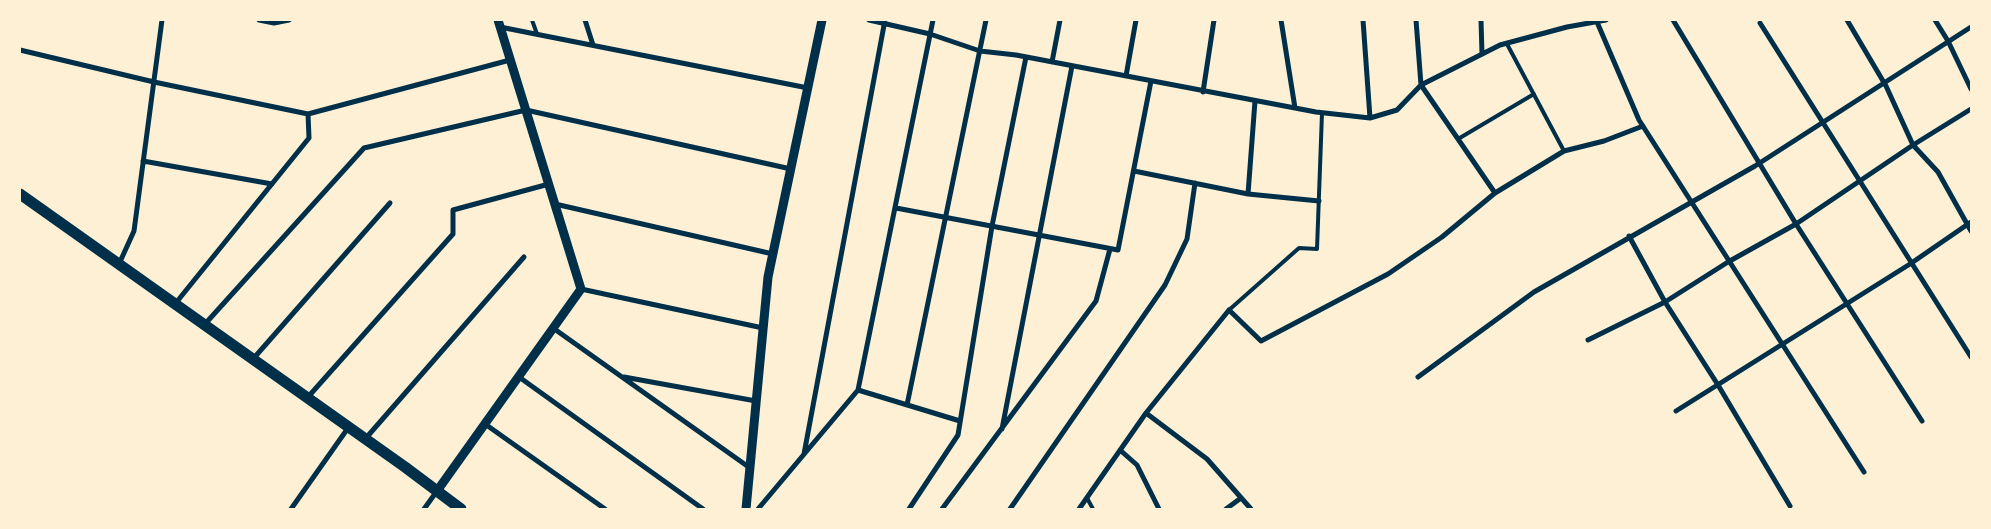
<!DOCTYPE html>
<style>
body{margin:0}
#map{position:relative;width:1991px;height:529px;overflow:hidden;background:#fdf0d5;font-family:"Libre Baskerville",serif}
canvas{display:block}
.frame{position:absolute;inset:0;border:21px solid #fdf0d5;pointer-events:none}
</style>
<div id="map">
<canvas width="1991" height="529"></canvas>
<div class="frame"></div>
</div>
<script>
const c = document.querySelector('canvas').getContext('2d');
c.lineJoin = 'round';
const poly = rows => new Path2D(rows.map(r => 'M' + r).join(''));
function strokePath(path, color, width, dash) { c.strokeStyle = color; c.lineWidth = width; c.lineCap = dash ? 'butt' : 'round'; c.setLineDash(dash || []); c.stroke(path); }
strokePath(poly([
 [532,20,537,34],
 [1507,44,1564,151],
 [1458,139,1534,94],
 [1229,310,1299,248,1317,249,1322,113],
 [1087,498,1093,509]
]), '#003049', 4);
strokePath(poly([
 [259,20,274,23,289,20],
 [585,20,593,45],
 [869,20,930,34,980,51,1016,55,1316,112,1370,118,1397,110,1421,85,1500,45,1567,27,1606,20],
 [1281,20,1295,108],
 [1363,20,1370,118],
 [1416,20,1421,85,1495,193],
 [1481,20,1482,54],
 [1673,20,1796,224,1922,421],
 [1847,20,1886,86,1913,145,1938,172,1971,231],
 [1935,20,1948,41,1971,89],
 [1597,22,1639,120,1864,472],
 [1760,23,1971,357],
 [500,27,808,88],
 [20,50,154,82,308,114,309,138,175,304],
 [1052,62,1060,20],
 [1126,76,1136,20],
 [1203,92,1214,20],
 [308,114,510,60],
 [143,161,272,184],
 [1134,171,1248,194,1319,201],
 [1248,194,1255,101],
 [555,204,773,254],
 [896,208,1118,250,1151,81],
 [1629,236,1665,302,1718,385,1790,506],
 [119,264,134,231,162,20],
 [581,289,763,328],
 [205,324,364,148,526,110,791,169],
 [553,328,750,468],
 [1588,340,1665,302,1728,262,1796,224,1913,145,1971,109],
 [253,359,390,203],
 [519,377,703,509],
 [624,377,756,401],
 [1418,377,1534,292,1755,166,1971,27],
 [858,390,960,421],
 [308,397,453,234,453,210,549,184],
 [907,405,986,20],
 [1676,411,1910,264,1971,222],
 [1146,413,1207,459,1251,509],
 [485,424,605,509],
 [1002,429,1072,66],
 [366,438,524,257],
 [1120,450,1137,465,1159,509],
 [804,454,885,20],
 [291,509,348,428],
 [424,509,437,491],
 [758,509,858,390,933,20],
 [909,509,958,435,992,226,1026,57],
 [942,509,1096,301,1110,249],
 [1010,509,1165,285,1187,239,1195,183],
 [1079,509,1146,413,1229,310,1261,341,1388,274,1442,237,1495,193,1564,151,1604,141,1643,126],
 [1226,509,1241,498]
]), '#003049', 5);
strokePath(poly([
 [437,491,581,289,498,20],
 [746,509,768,277,822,20]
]), '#003049', 9);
strokePath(poly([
 [20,194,405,467,461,509]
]), '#003049', 11);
</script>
